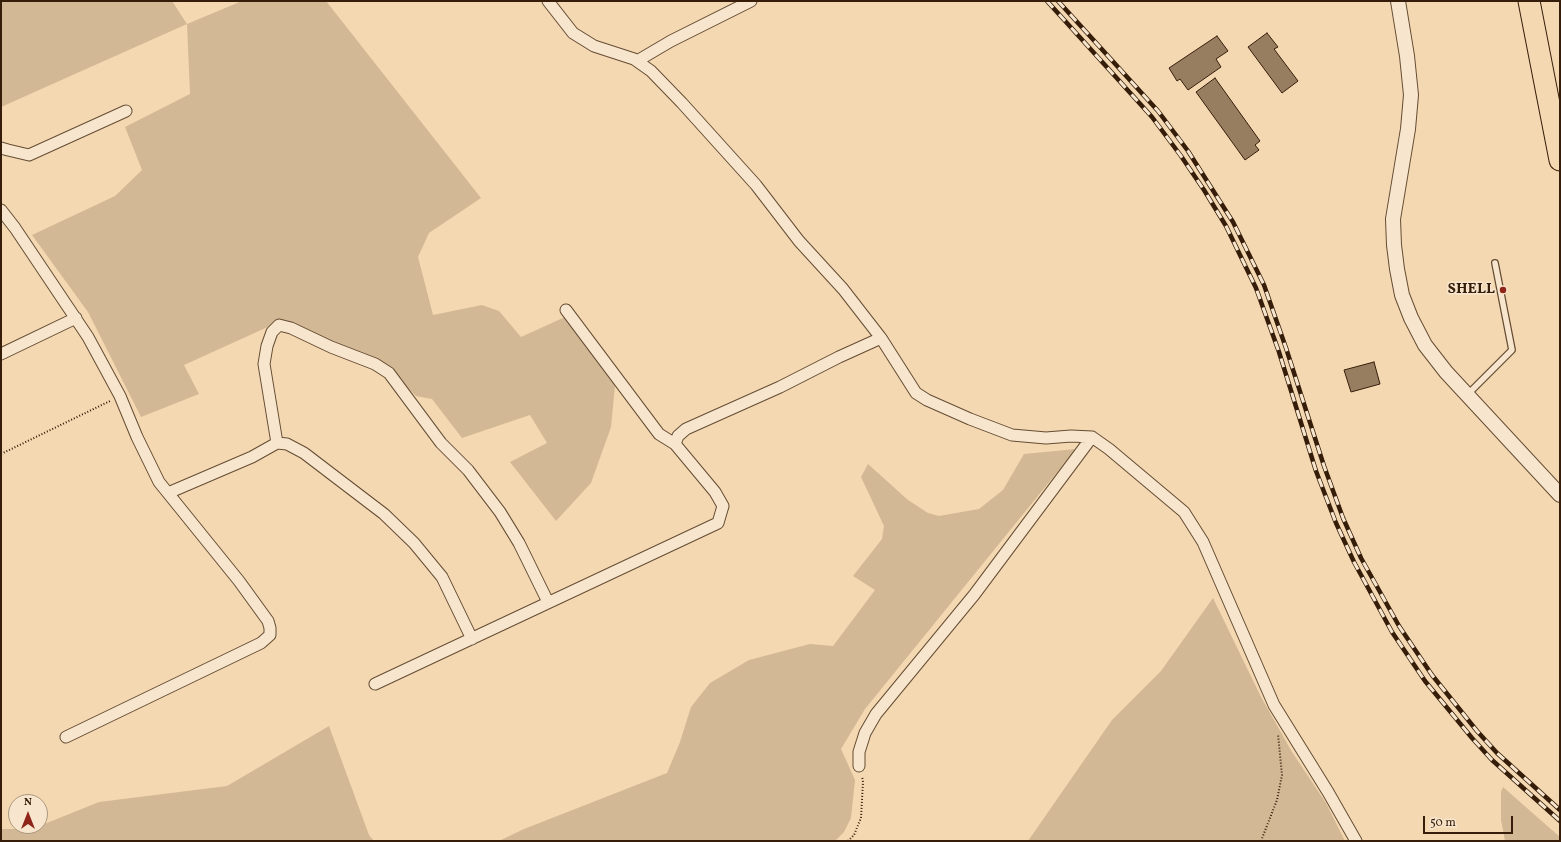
<!DOCTYPE html>
<style>
body{margin:0}
#map{position:relative;width:1561px;height:842px;overflow:hidden;background:#f3d8b2;font-family:Vollkorn,serif}
canvas{display:block}
.frame{position:absolute;inset:0;border:2px solid #361d09;pointer-events:none}
.north{position:absolute;left:8px;top:794px;width:40px;height:40px;box-sizing:border-box;background:#f7e6cd;border:1px solid #aa967f;border-radius:50%;rotate:0deg;font-size:11px;font-weight:700;line-height:16px;text-align:center;color:#361d09}
.north::after{content:'';display:block;margin:auto;width:14px;height:18px;background:#8f2418;clip-path:polygon(50% 0,100% 100%,50% 72%,0 100%)}
.scale{position:absolute;left:1423px;top:816px;width:90px;height:18px;box-sizing:border-box;border:2px solid #361d09;border-top:0;padding-left:5px;font-size:12px;line-height:14px;white-space:nowrap;color:#361d09;-webkit-text-stroke:3px #f7e6cd;paint-order:stroke}
</style>
<div id="map">
<canvas width="1561" height="842"></canvas>
<div class="frame"></div>
<div class="north">N</div>
<div class="scale">50 m</div>
</div>
<script>
const c = document.querySelector('canvas').getContext('2d');
c.lineJoin = 'round';
function paint(path, color) { c.fillStyle = color; c.fill(path, 'evenodd'); }
const poly = rows => new Path2D(rows.map(r => 'M' + r).join(''));
function strokePath(path, color, width, dash) { c.strokeStyle = color; c.lineWidth = width; c.lineCap = dash ? 'butt' : 'round'; c.setLineDash(dash || []); c.stroke(path); }
function label(font, color, halo, rows, align = 'center') {
  c.font = font + ' Vollkorn,serif'; c.lineWidth = 3; c.setLineDash([]); c.textBaseline = 'middle'; c.strokeStyle = halo; c.fillStyle = color; for (const [text, x, y, turn = 0] of rows) {
    c.save(); c.translate(x, y); c.rotate((+turn || 0) * Math.PI / 180); c.textAlign = isNaN(turn) ? turn : align; if (halo) c.strokeText(text, 0, 0); c.fillText(text, 0, 0); c.restore();
  }
}
paint(poly([
 [1,1,172,1,187,24,242,1,326,1,481,198,429,233,418,257,433,315,482,305,499,311,521,337,565,317,615,386,611,427,591,483,556,521,510,462,547,443,530,415,462,438,432,399,416,396,381,362,298,326,281,321,184,365,199,394,141,417,88,312,32,235,115,196,142,170,125,127,190,94,187,24,1,107],
 [1076,449,865,709,841,749,855,780,851,818,844,832,835,841,499,841,524,829,667,773,680,742,691,707,710,683,749,660,810,644,833,646,875,590,853,576,882,539,884,526,861,477,868,464,908,500,928,513,939,516,979,509,1003,490,1024,454],
 [1213,598,1261,697,1292,752,1326,803,1345,841,1028,841,1112,720,1161,671],
 [329,726,369,835,374,841,1,841,1,829,32,829,99,802,227,786],
 [1503,787,1560,837,1560,841,1505,841,1501,820,1501,792]
]), '#d3b895');
const building = poly([
 [1267,33,1278,47,1274,49,1298,81,1282,93,1248,47,1267,33],
 [1217,36,1228,51,1216,59,1221,67,1188,90,1180,79,1177,81,1169,68,1217,36],
 [1215,78,1260,141,1255,145,1259,150,1245,160,1196,92,1215,78],
 [1374,362,1380,384,1351,392,1344,370,1374,362]
]);
paint(building, '#987e61');
strokePath(building, '#361d09', 1);
const service = poly([
 [1467,395,1512,350,1495,263]
]);
const minor = poly([
 [548,1,573,33,594,46,634,59,651,71,682,103,756,185,799,241,843,289,881,338,916,393,927,400,970,419,1012,435,1046,438,1071,436,1092,437,1109,449,1184,512,1203,542,1274,705,1328,792,1356,841],
 [637,61,671,41,751,1],
 [1,148,8,150,29,155,126,111],
 [1,210,15,228,88,337,120,396,137,437,159,482,239,581,268,621,270,628,270,635,261,643,66,737],
 [566,310,659,434,675,444],
 [1,354,76,318],
 [277,443,264,364,267,346,272,332,279,325,291,328,331,347,375,364,389,373,441,443,468,470,500,512,519,543,548,602],
 [168,493,252,457,277,443,287,444,304,453,384,514,414,543,442,577,472,639],
 [375,684,718,523,723,506,715,492,675,444,678,436,686,429,780,387,839,357,881,338],
 [859,766,859,752,865,733,876,714,974,595,1092,437]
]);
const tertiary = poly([
 [1398,1,1407,56,1411,95,1408,129,1393,219,1394,245,1397,269,1402,295,1411,318,1425,345,1446,372,1560,495]
]);
const motorway = poly([
 [1529,1,1560,160]
]);
strokePath(service, '#654c33', 8);
strokePath(minor, '#654c33', 13);
strokePath(tertiary, '#654c33', 16);
strokePath(motorway, '#361d09', 23);
strokePath(poly([
 [1,454,110,401],
 [848,841,854,835,861,818,863,782,862,776],
 [1261,841,1277,800,1282,775,1278,734]
]), '#361d09', 2, [1, 2]);
strokePath(service, '#f7e6cd', 5.5);
strokePath(minor, '#f7e6cd', 11);
strokePath(tertiary, '#f7e6cd', 14);
strokePath(motorway, '#f3d8b2', 21);
const rail = poly([
 [1047,1,1152,117,1181,156,1204,190,1226,226,1256,288,1279,352,1316,471,1336,523,1354,562,1392,632,1425,681,1472,738,1492,760,1560,821],
 [1058,1,1158,111,1188,151,1233,222,1264,285,1286,348,1324,466,1343,518,1361,558,1399,626,1432,675,1477,731,1497,753,1560,810]
]);
strokePath(rail, '#361d09', 4.5);
strokePath(rail, '#f7e6cd', 3, [9]);
for (const [x, y, r, color] of [
 [1503,290,4,"#8f2418"]
]) { const dot = new Path2D(); dot.arc(x, y, r, 0, 2 * Math.PI); c.fillStyle = color; c.fill(dot); strokePath(dot, '#f7e6cd', 1.5); }
label('bold 15px', '#361d09', '#f7e6cd', [
 ["SHELL",1495,290]
], 'right');
</script>
